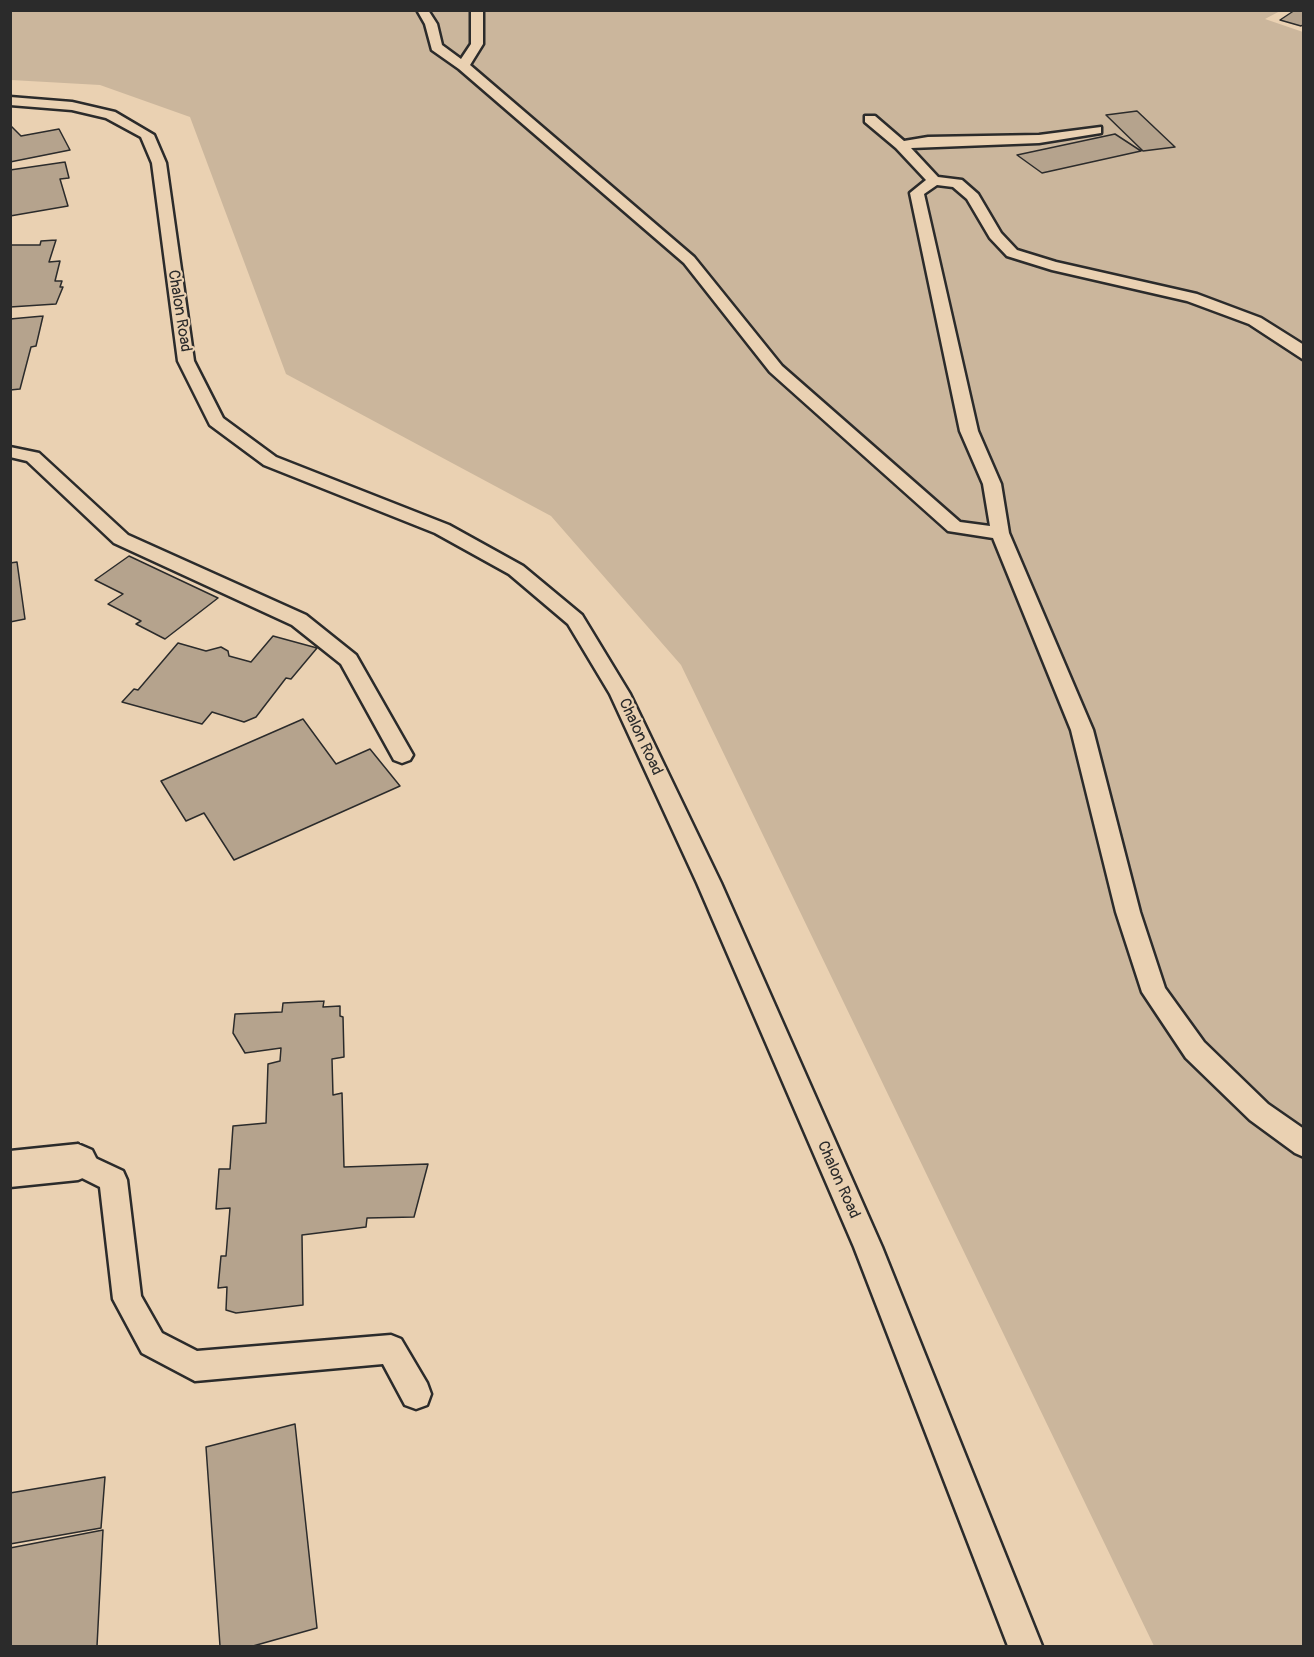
<!DOCTYPE html>
<style>
body{margin:0}
#map{position:relative;width:1314px;height:1657px;overflow:hidden;background:#ead1b2;font-family:Pangolin,sans-serif}
canvas{display:block}
.frame{position:absolute;inset:0;border:12px solid #2b2b2b;pointer-events:none}
</style>
<div id="map">
<canvas width="1314" height="1657"></canvas>
<div class="frame"></div>
</div>
<script>
const c = document.querySelector('canvas').getContext('2d');
c.lineJoin = 'round';
function paint(path, color) { c.fillStyle = color; c.fill(path, 'evenodd'); }
const poly = rows => new Path2D(rows.map(r => 'M' + r).join(''));
function strokePath(path, color, width, dash) { c.strokeStyle = color; c.lineWidth = width; c.lineCap = dash ? 'butt' : 'round'; c.setLineDash(dash || []); c.stroke(path); }
function label(font, color, halo, rows, align = 'center') {
  c.font = font + ' Pangolin,sans-serif'; c.lineWidth = 4.5; c.setLineDash([]); c.textBaseline = 'middle'; c.strokeStyle = halo; c.fillStyle = color; for (const [text, x, y, turn = 0] of rows) {
    c.save(); c.translate(x, y); c.rotate((+turn || 0) * Math.PI / 180); c.textAlign = isNaN(turn) ? turn : align; if (halo) c.strokeText(text, 0, 0); c.fillText(text, 0, 0); c.restore();
  }
}
paint(poly([
 [1282,10,1265,19,1303,32,1303,1646,1154,1646,681,665,551,516,286,374,190,117,100,85,11,80,10,11]
]), '#cbb69c');
const building = poly([
 [1295,10,1304,10,1304,24,1301,26,1280,20,1295,10],
 [1137,111,1175,147,1143,151,1106,115,1137,111],
 [10,125,21,136,59,129,70,150,10,162,10,125],
 [1115,134,1141,151,1042,173,1017,155,1115,134],
 [65,162,69,178,60,179,68,206,10,216,10,170,65,162],
 [56,240,49,262,60,261,55,281,62,281,60,287,63,287,56,304,10,307,10,245,40,245,41,241,56,240],
 [43,316,36,346,31,347,20,389,10,390,10,319,43,316],
 [129,556,218,598,165,639,136,624,141,621,108,604,123,594,95,580,129,556],
 [17,562,25,619,10,622,10,563,17,562],
 [273,636,317,648,291,679,286,678,256,717,244,722,212,712,202,724,122,702,134,689,138,690,178,643,206,651,221,647,228,651,229,656,251,662,273,636],
 [303,719,336,764,370,749,400,786,234,860,204,813,186,821,161,781,303,719],
 [324,1001,323,1007,340,1006,340,1016,343,1017,344,1057,332,1059,333,1095,342,1093,344,1167,428,1164,414,1217,367,1218,366,1227,302,1235,303,1305,236,1313,226,1310,227,1287,218,1288,221,1256,226,1256,230,1208,216,1209,219,1169,230,1169,233,1126,266,1123,268,1064,280,1061,281,1048,245,1053,233,1033,235,1014,282,1012,283,1003,324,1001],
 [295,1424,317,1628,253,1646,220,1646,206,1447,295,1424],
 [105,1477,101,1528,10,1544,10,1493,105,1477],
 [103,1530,97,1646,10,1646,10,1548,103,1530]
]);
paint(building, '#b5a38d');
strokePath(building, '#2b2b2b', 1.5);
const service = poly([
 [417,10,428,10,437,24,442,45,461,59,471,44,471,10,483,10,483,44,470,65,694,257,782,366,960,522,990,526,983,484,960,431,910,193,926,180,896,148,865,122,865,116,875,116,904,141,928,137,1039,135,1101,127,1101,133,1039,143,911,148,938,177,962,180,978,194,1001,233,1017,250,1056,262,1197,294,1261,318,1304,345,1304,360,1249,324,1187,301,1052,270,1007,256,990,238,967,199,953,187,937,185,924,194,978,431,1001,484,1009,533,1093,730,1140,912,1165,988,1204,1042,1268,1104,1304,1129,1304,1157,1295,1153,1250,1120,1186,1058,1142,992,1116,912,1071,730,993,538,948,531,770,372,684,263,459,69,432,50,425,24,417,10],
 [10,97,72,102,115,112,154,135,166,163,194,361,223,418,276,457,449,525,523,566,582,615,630,694,721,883,882,1247,1042,1646,1008,1646,854,1247,697,883,610,694,568,624,509,574,435,533,264,465,210,425,178,361,152,163,141,137,106,118,72,110,10,105,10,97],
 [10,447,39,453,128,535,306,615,356,655,413,755,410,760,402,763,394,760,341,664,292,625,114,543,27,461,10,457,10,447],
 [78,1150,123,1171,127,1180,141,1296,162,1333,197,1351,391,1335,401,1339,427,1383,431,1394,427,1405,416,1409,405,1405,383,1364,195,1381,142,1353,113,1299,100,1187,68,1171,64,1162,68,1153,78,1150]
]);
const minor = poly([
 [78,1144,92,1150,98,1162,92,1174,78,1180,10,1187,10,1151,78,1144]
]);
strokePath(service, '#2b2b2b', 5);
strokePath(minor, '#2b2b2b', 5);
paint(service, '#ead1b2');
paint(minor, '#ead1b2');
label('16px', '#2b2b2b', '#ead1b2', [
 ["Chalon Road",179,311,81],
 ["Chalon Road",640,737,65],
 ["Chalon Road",838,1180,66]
]);
</script>
